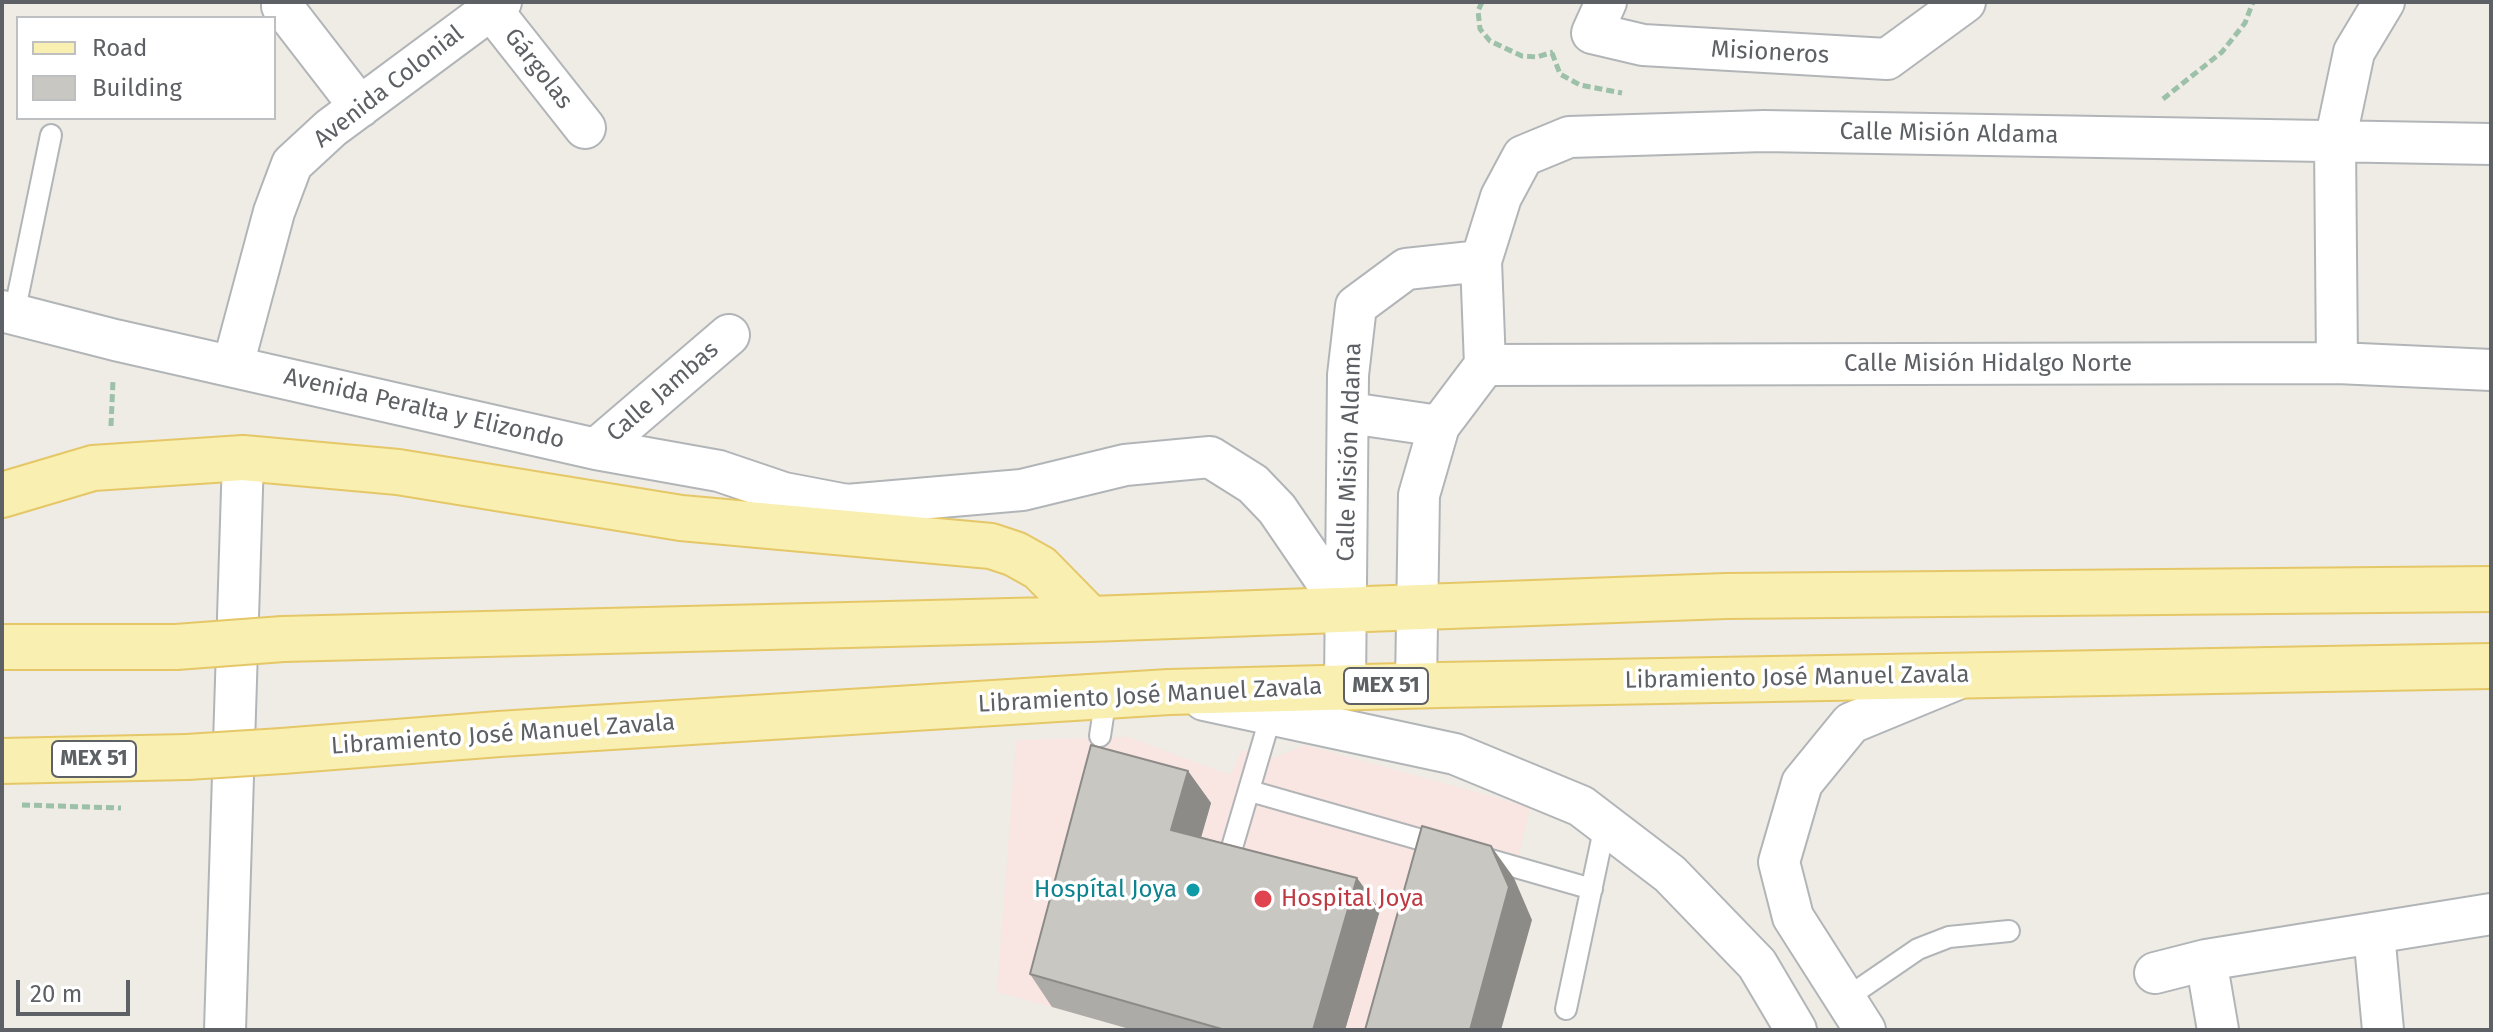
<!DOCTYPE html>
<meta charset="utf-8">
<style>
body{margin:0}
#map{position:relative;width:2493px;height:1032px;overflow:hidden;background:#eeece5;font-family:"Fira Sans",sans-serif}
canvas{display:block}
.frame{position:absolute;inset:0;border:4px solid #5d6064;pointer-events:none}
.legend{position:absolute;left:16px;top:16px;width:260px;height:104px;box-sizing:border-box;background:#fff;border:2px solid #bebfc1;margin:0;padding:10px 14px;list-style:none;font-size:24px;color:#5d6064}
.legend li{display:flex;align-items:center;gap:16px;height:40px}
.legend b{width:40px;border:2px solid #bebfc1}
.scale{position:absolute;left:16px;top:980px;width:114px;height:36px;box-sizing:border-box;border:4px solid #5d6064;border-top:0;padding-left:10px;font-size:24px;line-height:28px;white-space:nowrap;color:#5d6064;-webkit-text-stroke:6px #fff;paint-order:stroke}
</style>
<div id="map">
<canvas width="2493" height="1032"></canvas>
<div class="frame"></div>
<ul class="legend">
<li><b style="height:10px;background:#f8efb0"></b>Road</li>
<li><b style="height:22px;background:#c9c7c2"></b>Building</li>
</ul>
<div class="scale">20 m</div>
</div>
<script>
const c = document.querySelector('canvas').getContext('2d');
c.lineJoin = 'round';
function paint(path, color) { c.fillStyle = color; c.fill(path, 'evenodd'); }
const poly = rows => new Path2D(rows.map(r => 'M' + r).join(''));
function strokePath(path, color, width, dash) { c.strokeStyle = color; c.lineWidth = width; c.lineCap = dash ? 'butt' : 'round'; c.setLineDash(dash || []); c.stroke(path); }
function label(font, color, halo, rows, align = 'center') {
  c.font = font + ' "Fira Sans",sans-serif'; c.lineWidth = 7; c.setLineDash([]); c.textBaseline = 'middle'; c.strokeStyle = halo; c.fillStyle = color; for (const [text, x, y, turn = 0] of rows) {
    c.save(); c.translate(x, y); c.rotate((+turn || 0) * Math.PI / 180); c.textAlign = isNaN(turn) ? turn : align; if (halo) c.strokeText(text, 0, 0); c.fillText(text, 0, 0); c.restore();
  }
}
paint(poly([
 [1128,737,1230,775,1242,750,1276,757,1305,745,1530,807,1514,878,1532,920,1501,1030,1133,1030,997,992,1016,740]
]), '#f9e5e2');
const lane = poly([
 [14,314,51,135],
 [1100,736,1106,696],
 [1250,791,1443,846],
 [1477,856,1592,889],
 [1228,861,1271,715],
 [1845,999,1918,949,1949,937,2009,931],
 [1566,1009,1605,825]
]);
const street = poly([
 [1606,2,1592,33,1643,45,1887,59,1965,2],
 [282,6,360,107],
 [491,9,585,128],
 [2,311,115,340,596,449,719,471,784,493,847,505],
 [2337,363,2335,142,2354,52,2384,2],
 [233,365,274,212,292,164,331,128,501,2],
 [1485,365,2337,363,2491,370],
 [1350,413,1439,426],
 [596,449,729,335],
 [835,527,847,505,1022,490,1125,465,1210,457,1253,484,1277,509,1346,610],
 [1416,685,1419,495,1439,426,1485,365,1481,261,1501,197,1523,156,1569,137,1764,131,2491,144],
 [1345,687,1348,375,1356,306,1406,269,1481,261],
 [1204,700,1455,754,1581,806,1670,874,1757,964,1796,1030],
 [2374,933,2383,1030],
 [2206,960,2218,1030],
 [2155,973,2206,960,2491,914],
 [225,1030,243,458],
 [1865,1030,1793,917,1779,862,1802,783,1851,723,1960,678]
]);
const primary = poly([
 [2,495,93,468,243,458,398,472,681,518,991,546,1015,554,1040,568,1090,619],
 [283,639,1090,619,1726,596,2491,589],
 [2,647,176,647],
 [282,751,499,734,1169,692,1440,685,2491,666],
 [2,761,187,757]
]);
strokePath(lane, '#b2b5b8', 24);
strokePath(street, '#b2b5b8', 44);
strokePath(primary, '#e5c767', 48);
strokePath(poly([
 [1482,2,1478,11,1480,29,1490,41,1522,56,1537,57,1553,52],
 [1552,53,1560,74,1580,85,1622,93],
 [2163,99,2222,52,2245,23,2253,2],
 [111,426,113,380],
 [22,805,121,808]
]), '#9cc1a8', 5, [8, 4]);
strokePath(lane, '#fff', 20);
strokePath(street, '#fff', 40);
strokePath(primary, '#f8efb0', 44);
const primaryBridge = poly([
 [176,647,283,639],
 [187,757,282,751]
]);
strokePath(primaryBridge, '#e5c767', 48, []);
strokePath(primaryBridge, '#f8efb0', 44);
paint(poly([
 [1188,771,1211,803,1201,837,1357,878,1380,910,1345,1030,1133,1030,1052,1007,1030,974]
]), '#adaba7');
paint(poly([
 [1188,771,1211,803,1194,862,1171,830],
 [1491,846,1514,878,1532,920,1501,1030,1470,1030],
 [1357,878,1380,910,1345,1030,1313,1030]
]), '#8d8b88');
const building = poly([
 [1091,745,1188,771,1171,830,1357,878,1313,1030,1225,1030,1030,974,1091,745],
 [1422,826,1491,846,1509,887,1470,1030,1365,1030,1422,826]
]);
paint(building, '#c9c7c2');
strokePath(building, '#8d8b88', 2);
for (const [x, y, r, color] of [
 [1193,890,8,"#0f9aa8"],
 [1263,899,10,"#e0444e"]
]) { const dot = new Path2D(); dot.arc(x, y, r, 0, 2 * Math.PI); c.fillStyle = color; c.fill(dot); strokePath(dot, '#fff', 3); }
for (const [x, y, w] of [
 [1386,686,84],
 [94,759,84]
]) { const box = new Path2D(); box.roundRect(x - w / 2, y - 18, w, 36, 6); c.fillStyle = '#fff'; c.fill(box); strokePath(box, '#5d6064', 2); }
label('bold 22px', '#5d6064', null, [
 ["MEX 51",1386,686],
 ["MEX 51",94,759]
]);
label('24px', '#5d6064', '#fff', [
 ["Misioneros",1770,53,3],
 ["Gárgolas",538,69,52],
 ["Avenida Colonial",389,87,-38],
 ["Calle Misión Aldama",1949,134,1],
 ["Calle Misión Hidalgo Norte",1988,364],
 ["Calle Jambas",663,392,-41],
 ["Avenida Peralta y Elizondo",424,409,13],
 ["Calle Misión Aldama",1350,452,-88],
 ["Libramiento José Manuel Zavala",1797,678,-1],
 ["Libramiento José Manuel Zavala",1150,696,-3],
 ["Libramiento José Manuel Zavala",503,735,-4]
]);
label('24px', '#0d838f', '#fff', [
 ["Hospítal Joya",1177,890]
], 'right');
label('24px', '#be3a42', '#fff', [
 ["Hospital Joya",1281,899]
], 'left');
</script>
